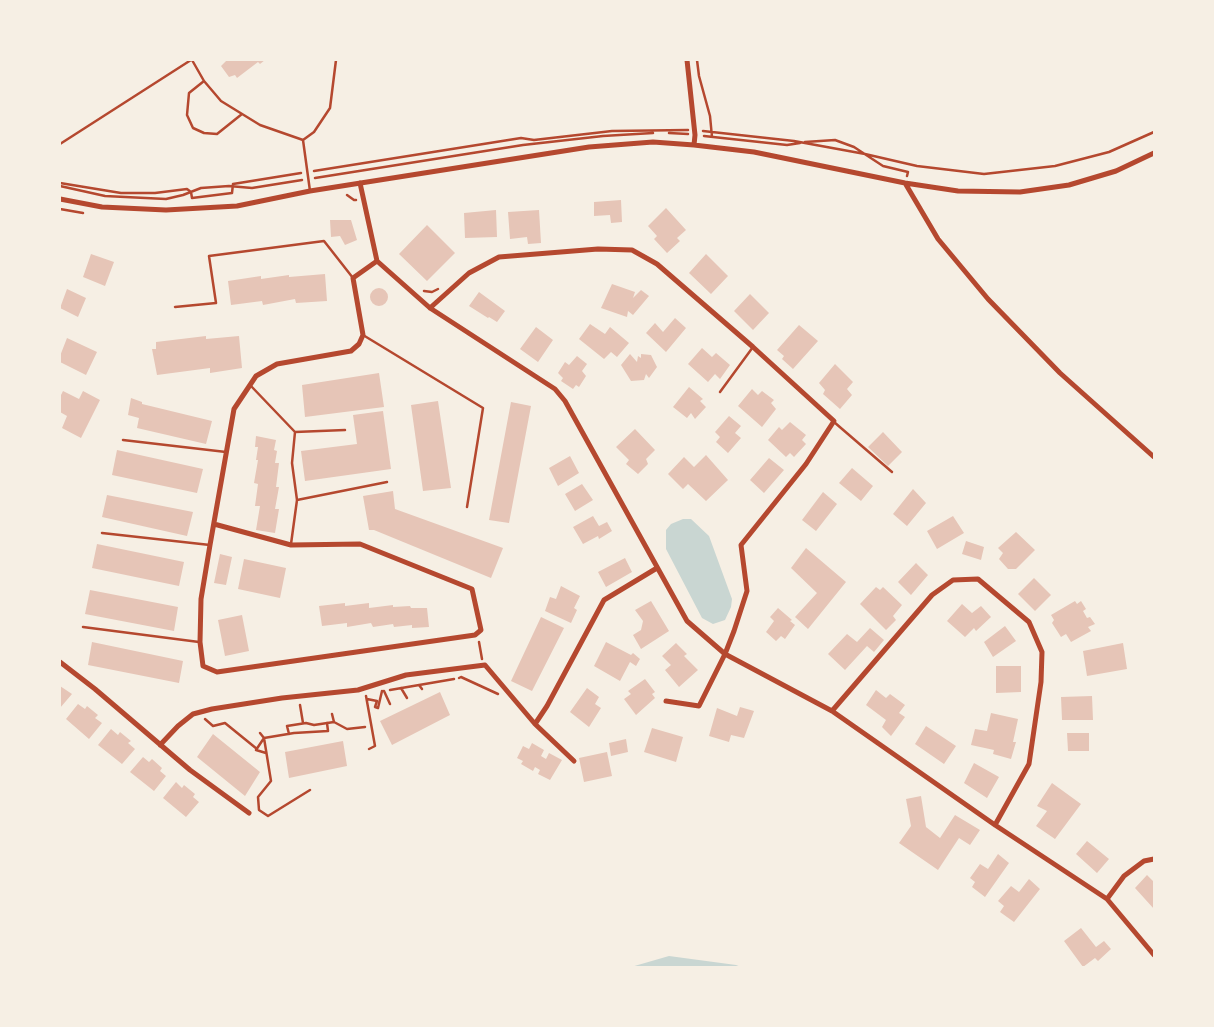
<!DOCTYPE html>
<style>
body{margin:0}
#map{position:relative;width:1214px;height:1027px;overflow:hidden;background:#f6efe4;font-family:"IBM Plex Sans",sans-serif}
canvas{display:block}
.frame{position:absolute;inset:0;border:61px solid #f6efe4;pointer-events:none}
</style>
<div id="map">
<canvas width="1214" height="1027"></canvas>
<div class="frame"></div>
</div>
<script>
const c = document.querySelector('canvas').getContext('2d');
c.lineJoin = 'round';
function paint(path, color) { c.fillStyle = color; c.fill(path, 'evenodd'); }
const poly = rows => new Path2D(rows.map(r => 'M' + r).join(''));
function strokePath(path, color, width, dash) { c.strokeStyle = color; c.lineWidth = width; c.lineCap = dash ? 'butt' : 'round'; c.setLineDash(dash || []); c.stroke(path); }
paint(poly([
 [683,519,691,519,709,536,732,599,731,607,725,620,713,624,702,618,666,549,666,530,671,524],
 [669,956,736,965,741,967,631,967]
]), '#c9d6d2');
paint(poly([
 [227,60,265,60,260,64,258,62,237,78,235,75,229,77,221,66],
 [621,200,622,222,611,223,610,215,594,216,594,202],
 [666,208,686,230,677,238,680,241,667,253,654,239,657,236,648,226],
 [496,210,497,237,465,238,464,213],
 [539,210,541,243,528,244,527,237,510,239,508,212],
 [330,220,351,220,357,240,345,245,340,236,331,237],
 [427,225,455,253,427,281,399,254],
 [91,254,114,262,105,286,83,277],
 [706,254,728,276,711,294,689,273],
 [325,274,327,301,296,303,295,299,263,305,262,301,231,305,228,281,261,276,261,279,289,275,289,277],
 [612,284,635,292,633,298,641,290,649,296,633,315,628,311,627,317,601,308],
 '370 297a9 9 0 1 1 18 0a9 9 0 1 1-18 0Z',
 [67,289,86,298,78,317,60,308],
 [479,292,505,311,497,322,489,317,488,318,469,306],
 [750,294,769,313,753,330,734,311],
 [675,318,686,328,666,352,646,333,655,323,663,332],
 [590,324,605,334,610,327,629,343,617,357,611,352,604,359,579,339],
 [799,325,818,341,793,369,782,359,784,356,777,350],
 [536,327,553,340,538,362,520,349],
 [206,336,206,339,239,336,242,368,210,373,210,368,157,375,152,349,156,349,156,342],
 [67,338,97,352,86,375,60,362,60,356],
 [702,348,712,357,716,353,730,365,720,379,715,374,708,382,688,364],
 [630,354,637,362,638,356,641,358,641,354,651,355,657,367,649,378,646,374,644,380,631,381,621,365],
 [577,356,587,364,582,371,586,376,579,387,576,385,573,389,561,381,563,378,558,373,565,362,569,365],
 [835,364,853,382,847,389,852,395,840,409,823,394,825,390,819,383],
 [379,373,384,407,305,417,302,385],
 [689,387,703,399,700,401,706,407,695,419,691,413,687,418,673,407],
 [752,389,758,395,762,391,774,400,771,403,776,409,762,427,738,406],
 [63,391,79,399,83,391,100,400,81,438,62,428,67,416,60,412,60,397],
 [131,398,142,402,142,404,212,421,206,444,137,428,139,418,128,415],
 [438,401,451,488,423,491,411,405],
 [511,402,531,406,509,523,489,520],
 [383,411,391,469,305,481,301,451,357,444,353,415],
 [729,416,741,426,735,433,741,438,728,453,716,442,720,437,715,432],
 [790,422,806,435,802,440,806,444,794,457,790,453,786,457,768,440,779,427,782,430],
 [635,429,655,450,646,459,648,464,638,474,626,464,629,460,616,447],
 [883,432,902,452,888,466,868,447],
 [256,436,276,440,274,450,277,451,275,463,279,463,276,487,279,487,275,509,279,509,275,533,256,530,260,506,255,506,258,484,254,483,258,460,256,460,258,447,255,447],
 [117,450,203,469,197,493,112,475],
 [706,455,728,480,706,501,688,484,683,489,668,474,684,457,694,467],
 [570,456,579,473,558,486,549,468],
 [769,458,784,470,764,493,750,480],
 [852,468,873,486,861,501,839,483],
 [582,484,593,500,575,511,565,494],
 [913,489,926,503,907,526,893,514],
 [393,491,395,509,503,548,491,578,374,530,369,530,363,496],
 [823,492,837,504,816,531,802,520],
 [107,495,193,512,187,536,102,517],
 [593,516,599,526,607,522,612,531,599,539,598,536,583,544,573,527],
 [953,516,964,533,937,549,927,531],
 [1016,532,1035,550,1016,569,1008,569,999,559,1003,553,998,548],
 [966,541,984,547,981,560,962,554],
 [97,544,184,562,179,586,92,568],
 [806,548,846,582,808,629,795,617,817,593,791,568],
 [220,554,232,557,226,585,214,583],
 [625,558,632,572,606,587,598,572],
 [244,559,286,568,280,598,238,589],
 [916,563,928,575,911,595,898,582],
 [1034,578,1051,595,1035,611,1018,594],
 [561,586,580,596,574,608,577,610,571,623,545,611,550,597,556,599],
 [876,587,880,590,883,587,902,605,893,616,896,620,886,630,860,604],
 [90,590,178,607,174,631,85,614],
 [651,601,669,631,641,649,633,635,641,630,643,621,635,610],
 [1075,601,1077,604,1081,601,1086,609,1083,611,1087,618,1090,617,1095,624,1088,627,1091,631,1071,642,1066,634,1061,637,1052,623,1054,620,1051,615],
 [345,603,345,606,369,603,369,608,393,605,393,607,410,606,411,608,427,608,429,627,412,628,412,625,394,627,393,624,373,627,371,623,347,627,347,623,322,626,319,606],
 [962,604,972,613,981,606,991,617,976,631,974,628,965,637,947,621],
 [778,608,792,620,790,621,795,625,785,639,781,636,776,641,766,632,774,621,770,617],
 [242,615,249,651,225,656,218,620],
 [541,617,564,628,532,691,511,681],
 [1005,626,1016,641,993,657,984,642],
 [870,628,884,640,874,652,867,646,845,670,828,654,847,634,857,642],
 [92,642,183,661,179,683,88,665],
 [606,642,631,655,633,653,640,659,636,666,630,662,620,681,594,666],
 [676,643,687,654,684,656,698,670,679,687,665,670,671,665,662,656],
 [1123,643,1127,669,1087,676,1083,651],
 [996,666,1021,666,1021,692,996,693],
 [645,679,655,692,652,694,655,698,636,715,624,699,631,694,628,691],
 [60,686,72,694,60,708],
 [587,688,599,697,595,704,601,708,589,727,570,712],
 [876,690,886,698,890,694,905,705,899,713,905,717,891,736,882,727,886,720,866,705],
 [440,692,450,715,392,745,380,721],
 [1092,696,1093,720,1062,720,1061,697],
 [78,704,85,709,87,706,98,715,95,718,102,723,89,739,66,719],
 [740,707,754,711,744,738,731,735,729,742,709,736,717,708,737,716],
 [991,713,1018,719,1013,742,1016,742,1011,759,993,754,994,750,971,745,975,729,987,731],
 [926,726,956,746,944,764,915,744],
 [652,728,683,737,676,762,644,752],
 [111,729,118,735,120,732,131,741,128,743,135,749,122,764,98,745],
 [1067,733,1089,733,1089,751,1068,751],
 [213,734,260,772,245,796,197,757],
 [626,739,628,752,611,756,609,743],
 [343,741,347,766,289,778,285,752],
 [532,743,544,750,541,756,546,759,549,753,562,760,550,780,538,774,540,770,535,767,533,771,521,764,523,761,517,758,523,746,529,749],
 [607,752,612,776,584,782,579,758],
 [143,757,149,762,152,759,162,768,160,771,166,776,154,791,130,772],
 [974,763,999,777,987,798,964,783],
 [176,782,182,788,184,785,195,794,193,797,199,802,186,817,163,798],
 [1052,783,1081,804,1055,839,1036,826,1047,811,1037,806],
 [921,796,926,827,940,838,955,815,980,830,970,845,959,838,938,870,899,843,911,826,906,799],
 [1087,841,1109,859,1097,873,1076,854],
 [998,854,1009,863,985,897,972,887,975,882,970,878,980,864,988,869],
 [1147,875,1154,882,1154,909,1135,888],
 [1029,879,1040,889,1014,922,1000,912,1004,906,998,901,1011,886,1019,892],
 [1081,928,1096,947,1104,941,1111,949,1098,961,1095,958,1083,967,1064,941]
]), '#e6c5b7');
strokePath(poly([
 [697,60,699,76,710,116,712,137],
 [703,131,794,141,865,154,917,166,984,174,1055,166,1109,152,1154,132],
 [669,133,688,134],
 [704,136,787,145,800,143],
 [805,142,835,140,854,147,883,166,908,172,907,176],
 [314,171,521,138,534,140,612,131,688,130],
 [315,178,523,145,603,136,653,133],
 [60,183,121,193,155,193,187,189,191,192,192,198,232,193,233,184,301,173],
 [60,186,105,196,166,199,183,195,201,188,229,186,252,188,302,180],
 [347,195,354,200,356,200],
 [60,209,83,213],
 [424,291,432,292,438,289],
 [479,642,482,659],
 [459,678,461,677,498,694],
 [419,685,422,689],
 [401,688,407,698],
 [390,690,454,679],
 [384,691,390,704],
 [366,696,375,746,369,749],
 [367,699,377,701,375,707,378,708,382,691],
 [300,705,303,723],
 [332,714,334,722],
 [205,719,213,726,225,723,257,749],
 [260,733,264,738,271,781,258,797,259,810,268,816,310,790],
 [289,734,287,726,306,723,314,725,334,722,347,729,365,727],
 [266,753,256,750,264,738,294,733,328,731,327,723]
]), '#b5482f', 2.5);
strokePath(poly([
 [192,60,204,81,221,101,260,125,303,140,310,191],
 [204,81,189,93,187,115,193,128,204,133,217,134,242,114],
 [303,140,314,132,330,108,336,60],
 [60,144,191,60],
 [175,307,216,303,209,256,324,241,353,278],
 [363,335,483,408,467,507],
 [251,386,295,432,345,430],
 [720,392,753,347],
 [834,422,892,472],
 [123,440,226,452],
 [297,500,387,482],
 [102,533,210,545],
 [291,544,297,500,292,463,295,432],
 [83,627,199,642]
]), '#b5482f', 2.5);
strokePath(poly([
 [687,60,695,135,694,145],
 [360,183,377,261,430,308,555,389,565,401,687,621,725,654,832,711,995,825,1107,899,1154,955],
 [905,183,938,239,988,299,1060,373,1154,457],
 [60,199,102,207,166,210,237,206,310,191,589,147,653,142,694,145,754,152,905,183,958,191,1020,192,1069,185,1116,171,1154,153],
 [430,308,469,273,499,257,598,249,632,250,657,264,753,347,834,421,806,464,741,545,747,591,734,631,725,654,699,706,666,701],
 [214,524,291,545,360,544,472,589,481,630,475,635,217,672,203,666,200,642,201,599,210,545,234,409,256,376,277,364,351,351,359,344,363,335,353,278,377,261],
 [60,662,95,689,190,770,249,813],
 [832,711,932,595,953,580,978,579,1029,622,1042,652,1041,682,1029,764,995,825],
 [535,724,547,706,604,600,657,568],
 [160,745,178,726,193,714,212,709,282,698,358,690,406,675,485,665,535,724,574,761],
 [1107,899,1124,876,1144,861,1154,859]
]), '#b5482f', 5);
</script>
